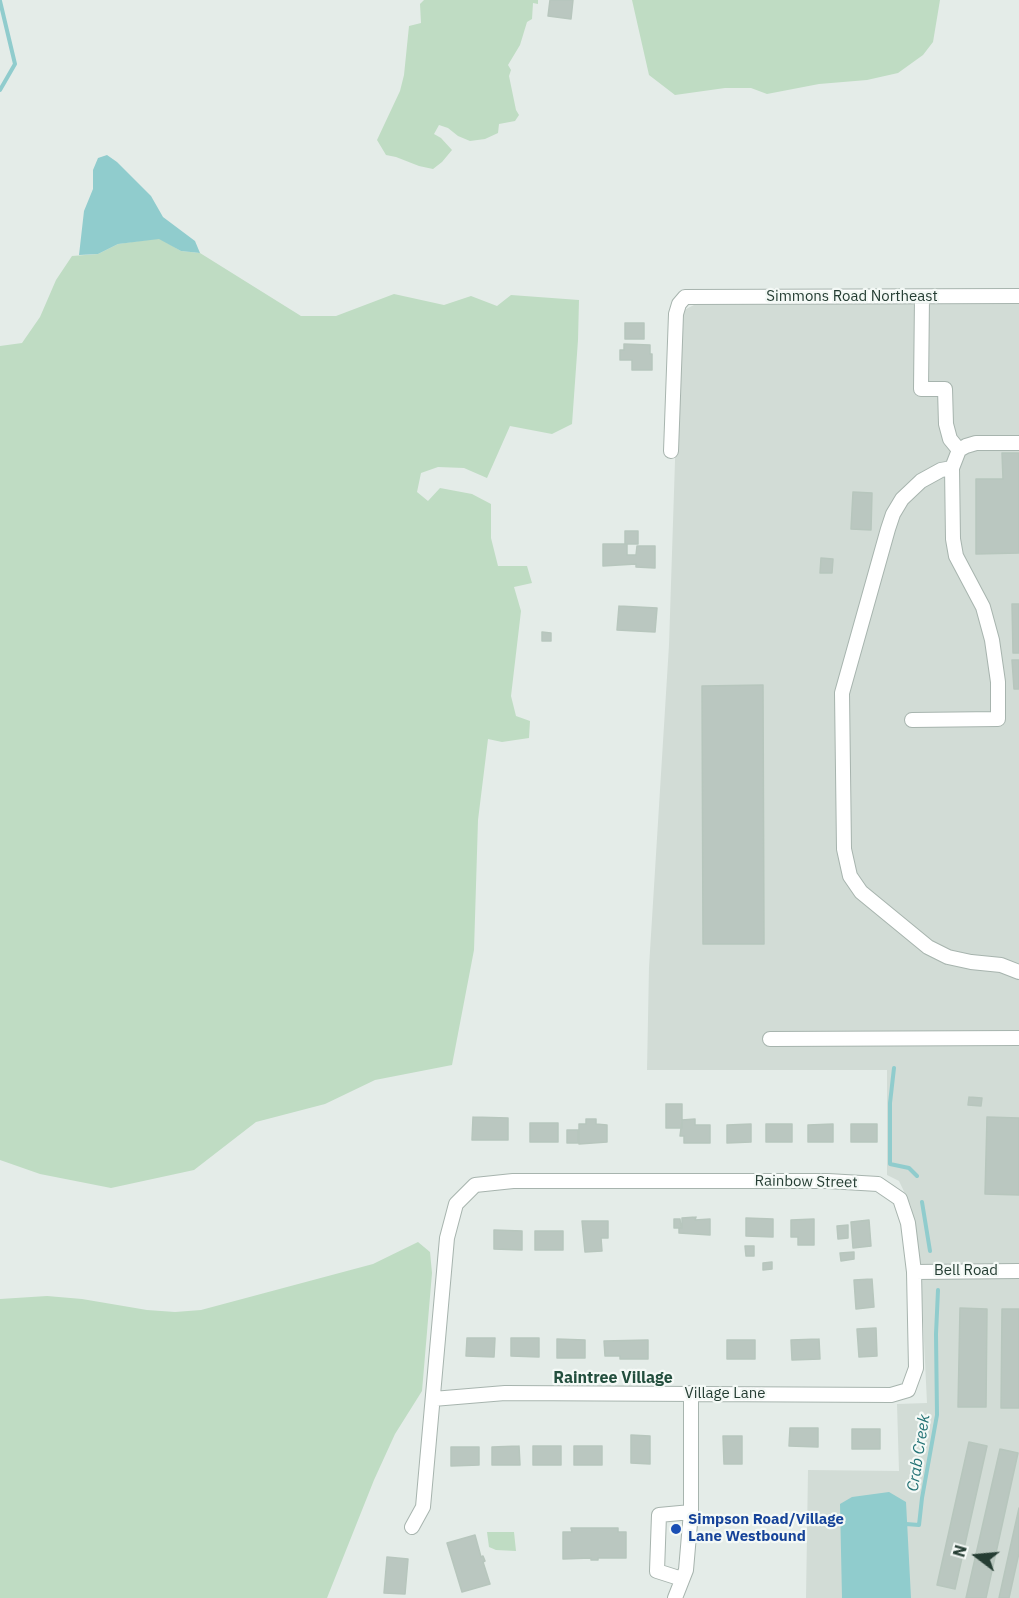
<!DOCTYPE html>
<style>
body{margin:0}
#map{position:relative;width:1019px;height:1598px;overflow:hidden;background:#e4ece8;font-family:"IBM Plex Sans",sans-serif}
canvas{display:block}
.north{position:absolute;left:947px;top:1526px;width:60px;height:60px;-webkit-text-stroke:4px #f4f9f6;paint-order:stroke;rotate:286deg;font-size:16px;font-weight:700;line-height:24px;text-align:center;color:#253d33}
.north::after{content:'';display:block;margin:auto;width:21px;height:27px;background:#253d33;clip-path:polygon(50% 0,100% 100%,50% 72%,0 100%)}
</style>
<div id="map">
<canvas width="1019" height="1598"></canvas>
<div class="north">N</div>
</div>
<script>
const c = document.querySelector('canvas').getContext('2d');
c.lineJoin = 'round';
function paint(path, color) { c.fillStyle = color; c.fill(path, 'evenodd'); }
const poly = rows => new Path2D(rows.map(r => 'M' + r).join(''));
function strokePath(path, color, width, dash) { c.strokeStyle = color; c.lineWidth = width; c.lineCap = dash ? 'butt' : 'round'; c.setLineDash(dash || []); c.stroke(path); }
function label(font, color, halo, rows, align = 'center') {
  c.font = font + ' "IBM Plex Sans",sans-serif'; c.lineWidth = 4.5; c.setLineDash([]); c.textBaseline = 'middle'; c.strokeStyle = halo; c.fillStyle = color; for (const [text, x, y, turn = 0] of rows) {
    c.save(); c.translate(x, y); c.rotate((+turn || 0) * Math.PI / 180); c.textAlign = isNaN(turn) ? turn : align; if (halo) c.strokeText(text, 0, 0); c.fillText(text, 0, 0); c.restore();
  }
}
paint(poly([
 [829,302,951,304,1019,302,1019,1598,806,1598,808,1470,899,1471,897,1404,927,1403,922,1299,911,1206,899,1181,887,1175,887,1070,647,1070,649,967,669,645,678,369,682,316,684,310,696,304]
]), '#d2dcd6');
paint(poly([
 [424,0,538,0,538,4,533,3,532,19,527,22,520,45,508,65,511,70,509,76,516,110,519,115,515,121,499,124,498,133,485,139,470,141,458,136,448,128,439,125,434,134,441,138,452,150,442,162,433,169,419,166,396,157,386,155,377,140,400,91,404,75,409,26,421,23,420,4],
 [632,0,940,0,933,42,923,55,898,73,867,80,819,84,767,94,751,88,725,88,675,95,649,75],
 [159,238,181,251,200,253,301,316,336,316,394,294,444,305,471,296,497,306,511,295,579,300,578,340,572,424,552,434,510,426,487,478,464,468,438,467,421,473,417,492,428,501,440,488,472,494,491,504,491,538,498,566,527,566,532,583,514,587,521,611,511,696,516,716,530,721,529,738,502,742,488,739,478,820,474,950,452,1065,375,1080,325,1104,256,1122,194,1170,111,1188,40,1174,0,1160,0,346,22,343,40,317,56,280,72,256,98,254,118,244],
 [418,1242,430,1252,432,1273,422,1391,395,1434,374,1480,327,1598,0,1598,0,1299,47,1296,82,1299,147,1310,175,1312,201,1310,373,1264],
 [487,1532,514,1532,516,1551,496,1550,489,1547]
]), '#bfdcc3');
paint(poly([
 [107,155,117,162,151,196,163,217,195,241,200,253,181,251,159,239,118,244,98,254,79,255,84,211,93,189,93,170,98,158],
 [889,1492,906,1502,911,1598,842,1598,840,1504,852,1497]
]), '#90cccd');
strokePath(poly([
 [0,1,15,64,0,90],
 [894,1068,890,1103,890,1164,909,1168,917,1176],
 [922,1202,930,1251],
 [903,1526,906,1524,919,1525,922,1498,937,1415,936,1334,938,1290]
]), '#90cccd', 4);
const building = poly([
 [550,0,573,0,571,19,548,16,550,0],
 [625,323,644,323,644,339,625,339,625,323],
 [624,344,650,345,650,354,652,354,652,370,632,370,632,360,620,360,620,350,624,350,624,344],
 [1002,453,1019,453,1019,553,976,554,976,479,1003,479,1002,453],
 [853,492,872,493,871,530,851,529,853,492],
 [625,531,638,531,638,544,625,544,625,531],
 [603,544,627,544,627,555,636,555,637,546,655,546,655,568,636,567,636,564,603,566,603,544],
 [821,558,833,559,832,573,820,573,821,558],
 [1012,604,1019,604,1019,653,1013,653,1012,604],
 [619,606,657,608,655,632,617,630,619,606],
 [542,632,551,633,551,641,542,641,542,632],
 [1012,660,1019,660,1019,689,1014,689,1012,660],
 [763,685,764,944,703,944,702,686,763,685],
 [969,1097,982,1098,981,1106,968,1105,969,1097],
 [666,1104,682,1104,682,1128,666,1128,666,1104],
 [473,1117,508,1118,508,1140,472,1140,473,1117],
 [987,1117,1019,1118,1019,1195,985,1194,987,1117],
 [586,1119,596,1119,596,1124,607,1125,607,1142,579,1144,579,1124,586,1124,586,1119],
 [695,1119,695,1125,710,1125,710,1143,684,1143,684,1136,680,1136,682,1120,695,1119],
 [530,1123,558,1123,558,1142,530,1142,530,1123],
 [751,1124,751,1142,727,1143,727,1125,751,1124],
 [766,1124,792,1124,792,1142,766,1142,766,1124],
 [833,1124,833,1142,808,1142,808,1125,833,1124],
 [851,1124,877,1124,877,1142,851,1142,851,1124],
 [567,1130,578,1130,578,1143,567,1143,567,1130],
 [696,1217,695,1220,710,1219,710,1235,679,1233,679,1228,682,1228,682,1218,696,1217],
 [746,1218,773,1219,773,1237,746,1236,746,1218],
 [674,1219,680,1219,681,1228,674,1228,674,1219],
 [814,1219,814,1245,798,1245,798,1237,791,1237,791,1220,814,1219],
 [869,1220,871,1246,853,1248,851,1222,869,1220],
 [582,1221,608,1221,608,1238,601,1238,602,1251,585,1252,582,1221],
 [848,1225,848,1238,838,1239,837,1226,848,1225],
 [494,1230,522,1231,522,1250,494,1249,494,1230],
 [535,1231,563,1231,563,1250,535,1250,535,1231],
 [745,1246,754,1246,754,1256,746,1256,745,1246],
 [854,1252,854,1259,841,1261,840,1253,854,1252],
 [772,1262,772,1269,763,1270,763,1263,772,1262],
 [872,1279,874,1307,856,1309,854,1280,872,1279],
 [960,1308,987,1309,986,1407,958,1407,960,1308],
 [1002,1309,1019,1309,1019,1408,1001,1408,1002,1309],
 [876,1328,877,1356,859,1357,857,1329,876,1328],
 [467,1338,495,1338,494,1357,466,1356,467,1338],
 [511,1338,539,1338,539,1357,511,1356,511,1338],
 [557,1339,585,1340,585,1358,557,1358,557,1339],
 [819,1339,820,1359,792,1360,791,1340,819,1339],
 [648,1340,648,1359,620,1359,620,1356,605,1356,604,1341,648,1340],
 [727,1340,755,1340,755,1359,727,1359,727,1340],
 [790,1428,818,1428,818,1447,789,1446,790,1428],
 [852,1429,880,1429,880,1449,852,1449,852,1429],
 [631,1435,650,1436,650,1464,631,1463,631,1435],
 [723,1436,742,1436,742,1464,724,1464,723,1436],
 [969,1442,987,1446,955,1589,937,1585,969,1442],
 [519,1446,520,1465,492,1465,492,1447,519,1446],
 [533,1446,561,1446,561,1465,533,1465,533,1446],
 [574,1446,602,1446,602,1465,574,1465,574,1446],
 [451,1447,479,1447,479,1465,451,1466,451,1447],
 [1000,1449,1018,1453,986,1598,966,1598,1000,1449],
 [1019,1508,1019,1553,1009,1598,999,1598,1019,1508],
 [571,1528,618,1528,618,1532,626,1532,626,1558,598,1558,598,1560,591,1560,591,1558,563,1559,563,1532,572,1532,571,1528],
 [475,1535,481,1557,483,1556,485,1561,483,1562,490,1584,462,1592,447,1543,475,1535],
 [387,1557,408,1559,405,1594,384,1593,387,1557]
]);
paint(building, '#bac7c0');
strokePath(building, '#b7c6bd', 1.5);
const minor = poly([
 [922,297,921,389,945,389,946,424,950,439,959,450],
 [671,451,676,314,679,304,685,297,1019,296],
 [952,468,941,470,921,481,902,499,893,514,888,529,842,693,844,849,850,876,861,892,928,947,948,957,971,962,1001,965,1019,972],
 [912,720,998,719,998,682,992,640,983,607,956,556,953,539,952,468,959,450,966,446,976,443,1019,443],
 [770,1039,1019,1038],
 [914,1272,1019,1271],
 [412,1527,423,1507,447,1238,456,1204,475,1185,513,1181,828,1181,878,1184,900,1199,908,1223,914,1272,916,1368,908,1390,891,1395,505,1393,433,1399],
 [682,1579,657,1571,659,1515,691,1512],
 [675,1598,686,1570,691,1512,691,1393]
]);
strokePath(minor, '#a7b4ae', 16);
strokePath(minor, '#fff', 14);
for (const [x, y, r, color] of [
 [676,1529,6,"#1a4fb4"]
]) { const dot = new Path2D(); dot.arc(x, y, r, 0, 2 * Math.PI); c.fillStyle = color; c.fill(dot); strokePath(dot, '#f4f9f6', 2); }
label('15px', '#253d33', '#f4f9f6', [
 ["Simmons Road Northeast",852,297],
 ["Rainbow Street",806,1182,1],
 ["Bell Road",966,1271],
 ["Village Lane",725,1394]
]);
label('bold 15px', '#164399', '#f4f9f6', [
 ["Simpson Road/Village",688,1520],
 ["Lane Westbound",688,1537]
], 'left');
label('bold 16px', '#224e3d', '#f4f9f6', [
 ["Raintree Village",613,1378]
]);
label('italic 16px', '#237275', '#f4f9f6', [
 ["Crab Creek",919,1453,-81]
]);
</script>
